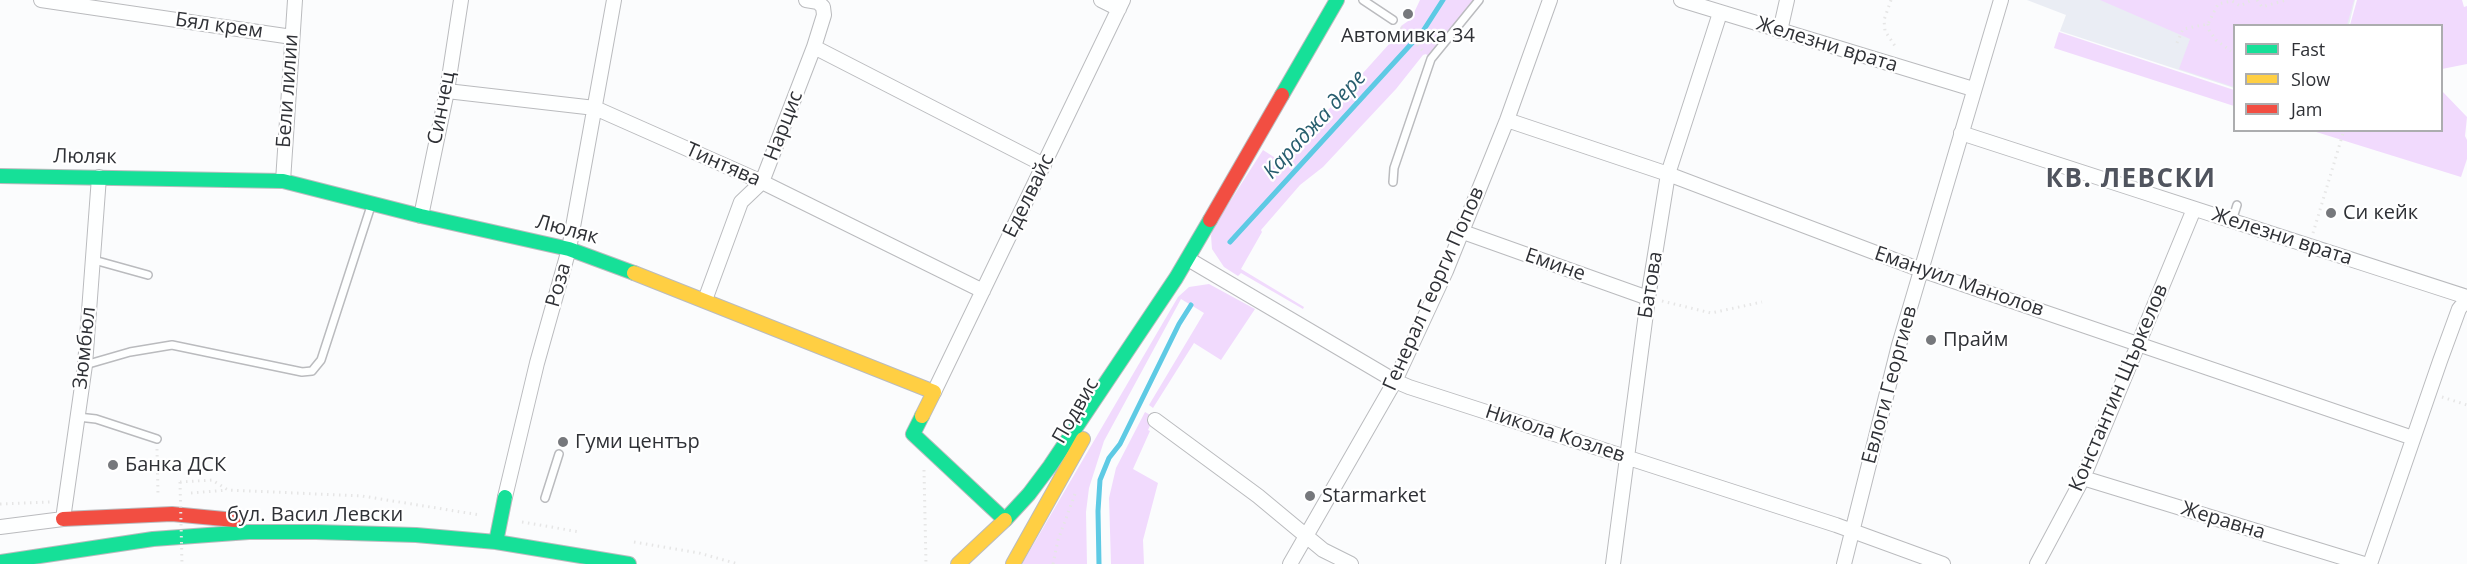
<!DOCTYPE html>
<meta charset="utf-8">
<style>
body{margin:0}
#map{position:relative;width:2467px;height:564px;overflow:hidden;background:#fbfcfd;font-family:"Open Sans",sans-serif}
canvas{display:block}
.legend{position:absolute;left:2233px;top:24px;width:210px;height:108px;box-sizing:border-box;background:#fff;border:2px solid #acadaf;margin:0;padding:8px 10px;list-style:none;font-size:18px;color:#2f3136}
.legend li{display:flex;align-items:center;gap:12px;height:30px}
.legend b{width:30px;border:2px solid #acadaf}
</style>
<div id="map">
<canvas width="2467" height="564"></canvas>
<ul class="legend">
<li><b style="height:8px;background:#16e098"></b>Fast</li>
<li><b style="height:8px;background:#ffcf43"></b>Slow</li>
<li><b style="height:8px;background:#f24e42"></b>Jam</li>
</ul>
</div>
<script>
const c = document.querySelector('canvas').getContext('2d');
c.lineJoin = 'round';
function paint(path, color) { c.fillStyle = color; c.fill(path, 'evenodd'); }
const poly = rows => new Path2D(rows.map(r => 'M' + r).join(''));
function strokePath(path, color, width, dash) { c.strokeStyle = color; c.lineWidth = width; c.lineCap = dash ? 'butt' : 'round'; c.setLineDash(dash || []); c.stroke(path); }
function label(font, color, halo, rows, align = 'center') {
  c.font = font + ' "Open Sans",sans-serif'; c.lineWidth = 4.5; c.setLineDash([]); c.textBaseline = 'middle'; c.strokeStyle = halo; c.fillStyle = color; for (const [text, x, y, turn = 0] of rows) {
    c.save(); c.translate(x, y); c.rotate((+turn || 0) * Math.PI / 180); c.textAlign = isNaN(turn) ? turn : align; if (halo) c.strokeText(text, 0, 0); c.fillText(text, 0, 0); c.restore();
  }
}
paint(poly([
 [2027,0,2355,0,2349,25,2234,26,2234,88,2060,31,2066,15]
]), '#eaedf4');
paint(poly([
 [1420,0,1479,0,1431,59,1426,54,1423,55,1396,89,1351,137,1323,167,1300,185,1261,230,1262,232,1241,269,1304,307,1303,309,1241,273,1238,276,1224,267,1212,249,1211,236,1213,228,1263,150,1277,159,1298,141,1354,83,1399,33,1401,26,1411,19],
 [2100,0,2354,0,2347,25,2234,26,2234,87,2179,69,2190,39],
 [2357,0,2462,0,2464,7,2467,6,2467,64,2442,69,2442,26,2350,25],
 [2059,32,2234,90,2234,106,2054,48],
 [2442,91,2467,117,2465,136,2467,140,2467,159,2461,177,2313,131,2442,130],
 [1209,284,1255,309,1221,360,1194,343,1153,408,1149,405,1204,313,1181,299,1104,441,1089,488,1086,512,1087,564,1022,564,1178,297,1189,287],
 [1145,412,1154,417,1148,430,1150,431,1133,469,1158,483,1143,540,1144,564,1111,564,1109,498,1116,468]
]), '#f1dafd');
strokePath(poly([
 [1230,242,1423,31,1443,0],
 [1099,564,1098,511,1100,480,1109,458,1120,444,1179,324,1191,305]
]), '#5ecae4', 5);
const lane = poly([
 [1363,0,1393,20],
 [1393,182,1394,168,1431,59,1479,0],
 [2232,221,2237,205],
 [94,260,148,275],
 [85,365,130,352,172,345,302,372,312,371,321,360,371,206],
 [78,417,96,419,157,439],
 [545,498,559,454]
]);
const street = poly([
 [41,0,292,37],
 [1101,0,1119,9],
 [1681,0,1973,89],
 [1780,31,1787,0],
 [814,47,1044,165],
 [447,91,595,108,762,182,983,291],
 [1507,120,1668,174,1921,270,2413,438],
 [1961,133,2467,297],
 [283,181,295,0],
 [421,216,447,91,461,0],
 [1463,232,1648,298],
 [1188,259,1395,381,1409,387,1836,525,1943,564],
 [705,300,741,202,762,182,814,47,824,15,823,7,818,2,806,0],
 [934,392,1123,0],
 [1155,420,1258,496,1323,550,1351,564],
 [2083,478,2364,564],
 [505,497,537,363,569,249,614,0],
 [0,527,63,519,85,365,99,177],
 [1290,564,1395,381,1446,271,1507,120,1550,0],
 [1613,564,1648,298,1668,174,1720,13],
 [1844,564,1899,345,2001,0],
 [2037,564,2083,478,2194,209],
 [2370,564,2440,361,2459,309,2467,299]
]);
const fast = poly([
 [1282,95,1337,0],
 [0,176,283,181,421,216,569,249,634,273],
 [922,416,913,434,1005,520,1029,494,1050,466,1176,278,1210,220],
 [496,542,505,497],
 [0,562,153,539,249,532,316,532,416,535,496,542,629,564]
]);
const slow = poly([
 [634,273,934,392,922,416],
 [958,564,1005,520],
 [1013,564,1083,439]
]);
const jam = poly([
 [1210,220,1282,95],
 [63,519,172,514,235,520]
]);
strokePath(lane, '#babbbe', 10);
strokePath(street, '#babbbe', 16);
strokePath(fast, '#babbbe', 16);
strokePath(slow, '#babbbe', 16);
strokePath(jam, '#babbbe', 16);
strokePath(poly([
 [1891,0,1884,20,1885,31,1897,49],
 [2257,0,2262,7,2286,0],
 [2208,24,2209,30,2216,40,2231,51],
 [1401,27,1423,51],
 [2177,43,2183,29,2208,24,2218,4,2232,1,2240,6,2252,0],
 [2313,233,2344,130],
 [1662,301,1711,313,1762,302],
 [2442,397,2467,405],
 [157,449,158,494],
 [924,470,926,564],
 [180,482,212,480,228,490,362,496,480,515],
 [191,493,227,490],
 [0,504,50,502],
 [522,522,580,532],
 [634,542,699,553,738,564],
 [1053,564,1058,540,1075,494]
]), '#e6e6e6', 3, [1.5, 4.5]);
strokePath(lane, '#feffff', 7);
strokePath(street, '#feffff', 14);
strokePath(fast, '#16e098', 14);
strokePath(slow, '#ffcf43', 14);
strokePath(jam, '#f24e42', 14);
strokePath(poly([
 [180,482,182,564]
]), '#e6e6e6', 3, [1.5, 4.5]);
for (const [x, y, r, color] of [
 [1408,14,6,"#76787c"],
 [2331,213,6,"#76787c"],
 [1931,340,6,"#76787c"],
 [563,442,6,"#76787c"],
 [113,465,6,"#76787c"],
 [1310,496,6,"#76787c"]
]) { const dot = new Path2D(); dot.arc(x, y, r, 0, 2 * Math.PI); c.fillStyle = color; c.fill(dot); strokePath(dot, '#fff', 2); }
label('20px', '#2f3136', '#fff', [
 ["Бял крем",219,26,8],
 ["Железни врата",1827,45,17],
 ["Бели лилии",288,91,-86],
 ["Синчец",442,108,-79],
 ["Нарцис",784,126,-69],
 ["Люляк",85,157,1],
 ["Тинтява",723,165,24],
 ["Еделвайс",1029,196,-64],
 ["Люляк",567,230,15],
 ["Железни врата",2282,237,18],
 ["Емине",1555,265,19],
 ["Емануил Манолов",1959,282,19],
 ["Роза",559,285,-74],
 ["Батова",1651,285,-81],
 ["Генерал Георги Попов",1434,289,-66],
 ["Зюмбюл",85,348,-84],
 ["Евлоги Георгиев",1890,385,-75],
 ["Константин Щъркелов",2119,388,-67],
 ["Подвис",1076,411,-60],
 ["Никола Козлев",1555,434,18],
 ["бул. Васил Левски",315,515],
 ["Жеравна",2223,521,17]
]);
label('20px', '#2f3136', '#fff', [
 ["Автомивка 34",1408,36,"center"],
 ["Си кейк",2343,213],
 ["Прайм",1943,340],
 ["Гуми център",575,442],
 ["Банка ДСК",125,465],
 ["Starmarket",1322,496]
], 'left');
label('italic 21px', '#275d6e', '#fff', [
 ["Караджа дере",1315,125,-47]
]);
c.letterSpacing = '1.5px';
label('bold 26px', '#50545e', '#fff', [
 ["КВ. ЛЕВСКИ",2131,180]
]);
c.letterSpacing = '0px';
</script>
